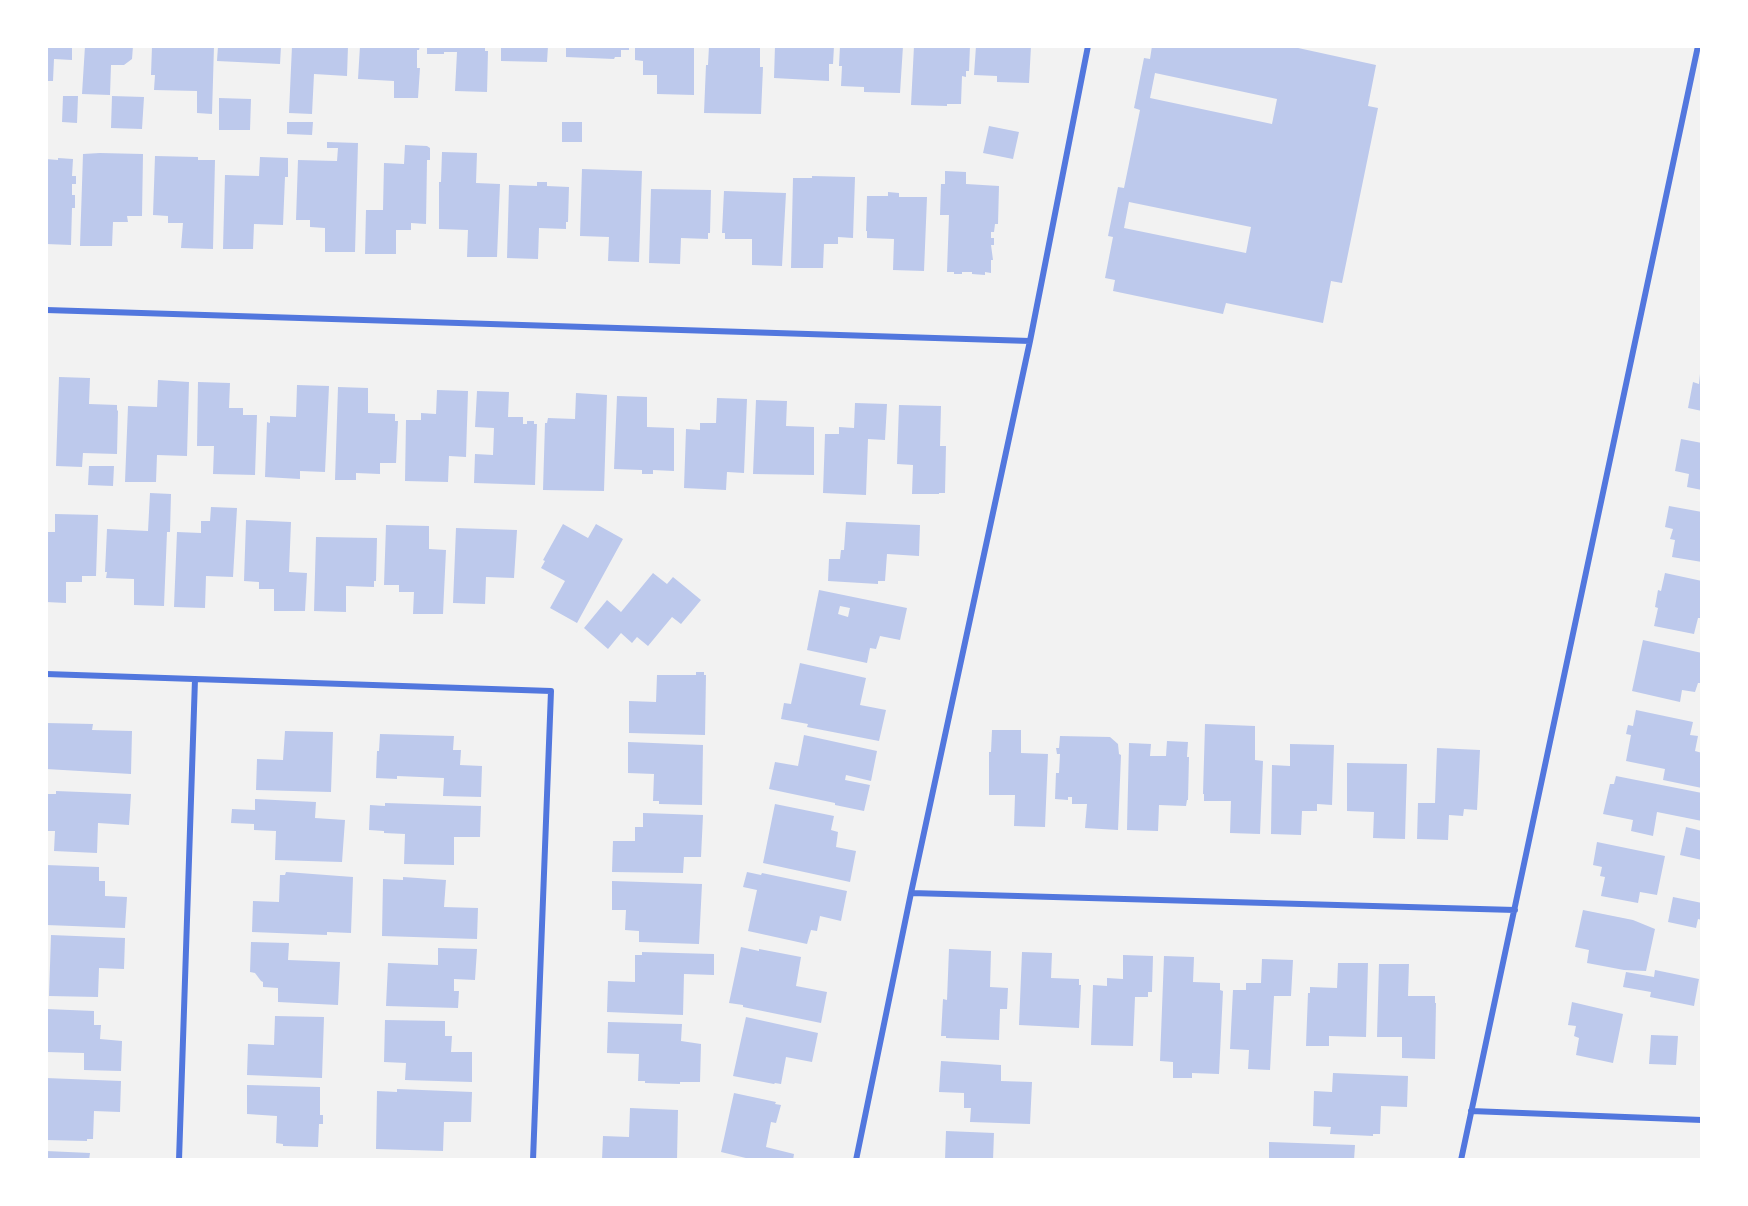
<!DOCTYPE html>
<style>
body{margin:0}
#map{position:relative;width:1748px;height:1206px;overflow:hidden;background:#f2f2f2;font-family:Montserrat,sans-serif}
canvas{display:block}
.frame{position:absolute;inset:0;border:48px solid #fff;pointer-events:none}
</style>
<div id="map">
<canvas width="1748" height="1206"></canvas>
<div class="frame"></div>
</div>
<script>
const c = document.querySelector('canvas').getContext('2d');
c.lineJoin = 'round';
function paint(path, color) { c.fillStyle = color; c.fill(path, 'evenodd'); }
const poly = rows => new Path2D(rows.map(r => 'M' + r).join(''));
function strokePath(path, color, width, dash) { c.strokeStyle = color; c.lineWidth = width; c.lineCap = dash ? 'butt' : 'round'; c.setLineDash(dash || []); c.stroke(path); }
paint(poly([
 [46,46,72,46,72,60,54,59,53,81,46,81],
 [85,46,133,46,132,59,124,65,111,65,110,95,82,94],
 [152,46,214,46,212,114,197,113,197,91,154,90,155,75,151,75],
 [218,46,281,46,280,64,217,61],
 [292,46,348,46,347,76,314,74,312,114,289,113],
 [360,46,420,46,419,50,417,50,417,68,420,68,418,98,394,98,394,81,358,79],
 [427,46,485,46,485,51,488,51,487,92,455,91,457,52,444,52,444,54,427,54],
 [501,46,548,46,547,62,501,61],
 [566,46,629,46,629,50,621,50,621,57,615,57,614,59,566,57],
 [635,46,694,46,694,95,657,94,657,75,643,75,643,61,635,60],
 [709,46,760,46,760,67,763,67,761,114,704,113,706,65,708,65],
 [775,46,834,46,833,64,829,64,829,81,774,78],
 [840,46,903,46,900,93,864,92,864,87,841,86,842,66,839,66],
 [914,46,970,46,969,71,966,71,966,77,962,76,961,104,947,104,947,106,911,105],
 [976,46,1031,46,1029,83,997,82,997,76,974,75],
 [1152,46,1289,46,1376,65,1368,106,1378,108,1342,283,1331,281,1323,323,1226,303,1223,314,1113,291,1115,280,1105,278,1113,237,1108,236,1118,187,1124,188,1140,110,1134,108,1144,58,1150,59],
 [1155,73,1277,99,1272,124,1150,98],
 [1129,202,1251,227,1246,253,1124,228],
 [63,96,78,96,77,123,62,122],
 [112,96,144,97,142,129,111,128],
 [219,98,251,99,250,130,219,130],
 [287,122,313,122,312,135,287,134],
 [562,122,582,122,582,142,562,142],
 [989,126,1019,132,1013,159,983,153],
 [327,142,358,143,355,252,325,252,325,228,310,227,310,220,296,220,298,160,337,161,338,148,327,148],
 [405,145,427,146,430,148,430,160,427,160,426,224,411,223,411,230,396,230,396,254,365,254,366,210,383,210,384,163,404,164],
 [442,152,477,153,476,183,500,184,497,257,467,257,468,230,439,229,439,182,441,182],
 [100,153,143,154,142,216,127,216,128,222,113,222,112,246,80,246,83,154],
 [155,156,198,157,198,160,215,160,213,249,181,248,183,223,168,223,168,216,153,215],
 [260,157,288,158,288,177,285,177,283,225,254,224,253,249,223,249,225,175,259,176],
 [58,158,73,159,72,176,76,176,76,184,72,184,72,195,75,195,75,208,72,208,71,245,46,244,46,159,58,160],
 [582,169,642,171,639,262,608,261,609,237,580,236],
 [945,171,966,172,966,184,999,186,998,224,995,224,994,232,991,232,991,238,994,238,994,245,991,245,993,260,991,260,991,273,985,272,985,275,972,274,972,272,962,272,962,274,954,274,954,272,947,272,949,215,940,215,941,184,945,184],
 [812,176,855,177,853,238,838,237,838,244,824,244,823,268,791,268,793,178,812,178],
 [537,182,547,182,547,186,569,187,568,222,566,222,566,229,539,228,538,259,507,258,509,185,537,186],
 [651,189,711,190,710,233,708,233,708,239,681,238,680,264,649,263],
 [724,191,786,193,782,266,752,265,752,239,725,239,725,233,722,233],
 [888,192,899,193,899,197,927,197,924,271,893,270,894,239,867,238,867,231,866,231,867,196,888,196],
 [1700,374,1702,374,1702,411,1688,408,1693,382,1699,384],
 [59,377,90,378,89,404,117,405,117,410,118,411,117,454,83,453,82,467,56,466],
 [158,380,189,382,187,456,157,455,156,482,125,482,128,406,157,407],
 [198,382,230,383,229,408,243,408,243,415,257,415,255,475,213,474,214,446,197,446],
 [297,385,329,386,325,472,300,471,300,479,265,477,267,422,270,423,270,416,296,417],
 [338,387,368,388,368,413,395,414,395,421,398,421,396,463,380,463,380,474,356,473,356,480,335,480],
 [437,390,468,391,466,457,449,456,448,482,405,481,406,420,421,420,421,413,436,414],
 [477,391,509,392,508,417,523,417,523,424,527,424,527,421,534,421,534,424,537,424,535,485,474,483,475,454,493,455,494,428,475,427],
 [576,393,607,395,604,491,543,490,545,423,547,423,548,418,575,419],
 [617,396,647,397,647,427,674,428,674,471,653,470,653,474,642,474,642,470,614,469],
 [717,398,747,399,744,473,727,472,726,490,684,488,686,429,700,430,700,423,716,423],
 [756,400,787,401,786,426,814,427,814,475,753,474],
 [855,403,887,404,885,440,868,439,866,495,823,493,825,434,839,434,839,427,854,428],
 [899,405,941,406,940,446,946,446,945,493,939,493,939,494,912,494,913,465,897,464],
 [1681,439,1702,443,1702,490,1687,487,1689,474,1675,471],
 [89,466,114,466,113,486,88,485],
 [150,493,171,494,170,532,167,532,164,606,134,605,134,579,106,578,107,572,105,572,107,529,148,531],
 [1669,506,1702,512,1702,562,1672,557,1675,540,1670,539,1673,529,1665,527],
 [211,507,237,508,233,577,206,576,205,608,174,607,177,532,201,533,201,521,210,521],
 [55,514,98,515,96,576,82,576,82,582,66,582,66,603,46,602,46,532,55,532],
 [246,520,291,522,289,572,307,573,305,611,274,611,274,589,259,589,259,582,244,581],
 [846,522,920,525,919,556,887,554,885,581,878,581,878,584,828,581,829,559,840,559,841,550,844,550],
 [563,524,588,538,596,524,623,539,577,623,550,608,565,581,541,568,545,561,543,560],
 [386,525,429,526,429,549,446,550,443,614,413,614,414,592,399,592,399,585,384,585],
 [456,528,517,530,514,578,486,577,485,604,453,603],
 [316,537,377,538,376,581,374,581,374,587,346,586,346,612,314,611],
 [653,573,667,584,673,577,701,600,681,624,672,617,648,646,637,637,632,643,621,633,608,649,584,628,607,600,621,612],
 [1665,573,1702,581,1702,618,1698,618,1694,634,1654,626,1658,608,1655,607,1658,590,1661,591],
 [819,590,907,608,900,640,880,636,876,649,870,648,867,663,807,650],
 [840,606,850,608,848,617,838,614],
 [1643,640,1702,653,1702,683,1698,683,1695,692,1682,690,1680,702,1632,691],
 [800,663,866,678,860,705,886,710,879,741,807,727,808,724,781,719,784,703,791,704],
 [696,672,704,672,704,675,706,675,705,735,629,733,629,701,656,702,657,675,696,675],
 [1636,710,1693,722,1690,735,1698,736,1695,751,1702,753,1702,788,1663,780,1665,769,1626,761,1631,735,1626,734,1628,725,1633,726],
 [46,723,93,724,92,730,132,731,131,774,46,769],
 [1205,724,1255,726,1255,760,1263,761,1260,834,1230,833,1231,801,1204,801,1204,794,1203,794],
 [992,730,1021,730,1021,753,1048,754,1045,827,1014,826,1015,795,989,795,989,752,991,752],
 [285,731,333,732,331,792,256,790,257,759,283,760],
 [380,734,454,736,453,750,461,750,460,765,482,766,481,797,443,796,444,778,397,776,397,779,376,778,377,751,379,751],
 [804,735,877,751,871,781,846,775,845,780,870,785,864,811,835,805,835,803,769,789,775,762,798,766],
 [1060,736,1110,737,1118,744,1119,754,1121,755,1118,830,1085,828,1087,804,1072,804,1072,797,1068,797,1068,800,1055,799,1056,773,1059,773,1060,754,1057,754,1056,748,1059,748],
 [1167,741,1188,742,1187,757,1189,757,1188,800,1187,800,1186,806,1159,805,1158,831,1127,830,1129,743,1151,744,1150,756,1166,756],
 [628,742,703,745,702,805,659,804,659,801,653,801,654,774,628,773],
 [1290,744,1334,745,1332,805,1317,804,1317,811,1302,811,1301,835,1271,834,1272,765,1290,766],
 [1437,748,1480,750,1477,810,1464,809,1463,816,1449,815,1448,840,1417,839,1418,803,1435,803],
 [1347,763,1407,764,1405,839,1373,838,1374,812,1347,811],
 [1616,776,1702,793,1702,821,1657,812,1653,836,1631,831,1633,820,1603,814,1610,784,1614,784],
 [56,791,131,794,129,825,98,823,97,853,54,851,55,831,46,831,46,794,56,794],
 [255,799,316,802,315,818,345,820,342,862,275,860,276,831,254,830,254,824,231,823,232,809,255,810],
 [385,803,481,806,480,837,454,837,454,865,404,864,405,834,384,833,384,831,369,830,370,805,385,806],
 [775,804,834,816,831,830,838,832,836,847,856,851,850,882,763,863],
 [643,813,703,815,701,857,684,857,683,873,612,872,613,841,635,841,635,827,643,827],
 [1686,827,1702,831,1702,860,1680,855],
 [1597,842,1665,856,1657,895,1640,892,1638,903,1601,896,1605,877,1600,876,1602,867,1593,865],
 [46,865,99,867,99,881,105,881,105,896,127,897,125,928,46,925],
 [286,872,353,877,351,933,327,932,327,935,252,932,253,901,279,902,280,875,285,875],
 [747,872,761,875,762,873,847,891,841,921,820,916,817,931,811,930,807,944,748,931,757,890,743,887],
 [403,877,446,880,444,907,478,908,477,939,382,936,383,879,403,880],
 [612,881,702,884,699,944,639,942,639,931,625,930,626,910,612,910],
 [1673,897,1702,903,1702,920,1698,919,1696,928,1668,922],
 [1583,910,1633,920,1655,929,1646,971,1624,970,1587,963,1589,950,1575,947],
 [51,935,125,938,124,969,99,968,98,997,49,996],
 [251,942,289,943,288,960,340,962,338,1005,278,1002,278,988,263,987,263,982,261,981,255,973,250,972],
 [741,947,759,951,759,949,801,957,796,986,827,992,821,1023,743,1007,743,1005,729,1003],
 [438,948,477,949,475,980,454,979,454,991,459,991,458,1008,386,1006,388,963,438,965],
 [949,949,991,951,990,987,1008,988,1007,1009,1000,1009,999,1040,946,1038,946,1036,941,1036,943,999,947,1000],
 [642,952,714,954,714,975,684,974,683,1015,607,1012,608,981,635,982,635,955,642,955],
 [1022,952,1052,953,1051,978,1079,979,1079,985,1081,985,1079,1028,1019,1025],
 [1123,955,1153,956,1152,992,1148,992,1148,997,1135,997,1133,1046,1091,1045,1093,985,1107,986,1107,978,1123,979],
 [1164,956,1194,957,1193,982,1220,983,1220,990,1223,991,1219,1074,1192,1073,1192,1078,1173,1078,1173,1062,1160,1061],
 [1262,959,1293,960,1291,996,1274,996,1270,1070,1248,1069,1249,1050,1230,1049,1233,990,1246,990,1246,983,1261,983],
 [1338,963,1368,963,1366,1037,1329,1036,1329,1046,1306,1046,1308,993,1310,993,1310,987,1337,988],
 [1379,964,1409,964,1408,996,1435,996,1435,1003,1436,1003,1435,1059,1402,1058,1402,1037,1377,1037],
 [1655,970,1699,979,1694,1006,1650,997,1651,992,1623,987,1626,972,1654,977],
 [1572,1002,1623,1014,1613,1063,1576,1055,1579,1038,1574,1036,1576,1026,1568,1025],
 [46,1009,94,1011,94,1025,101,1025,100,1039,122,1041,121,1071,84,1070,84,1053,46,1052],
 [275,1016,324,1017,322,1078,247,1075,248,1044,274,1045],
 [746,1017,818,1033,812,1062,786,1057,781,1084,775,1083,774,1084,733,1076],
 [385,1020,445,1021,445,1036,452,1036,451,1052,472,1052,472,1082,405,1080,406,1063,384,1062],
 [608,1022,682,1024,681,1041,701,1044,700,1082,680,1082,680,1084,645,1083,645,1081,638,1081,639,1054,607,1053],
 [1651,1035,1678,1036,1676,1065,1649,1064],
 [941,1061,1001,1065,1001,1081,1032,1082,1030,1124,970,1122,971,1108,964,1108,964,1093,939,1092],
 [1333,1073,1408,1076,1407,1107,1381,1106,1380,1134,1373,1134,1373,1136,1330,1134,1331,1127,1313,1126,1314,1091,1332,1092],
 [46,1078,121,1081,120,1112,94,1111,93,1139,87,1139,87,1141,46,1140],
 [247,1085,320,1087,320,1115,323,1115,323,1124,319,1124,318,1147,283,1146,283,1144,276,1143,277,1116,247,1114],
 [397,1089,472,1092,471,1122,444,1122,443,1151,376,1149,377,1091,397,1092],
 [734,1093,776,1102,775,1104,781,1105,776,1123,771,1122,766,1147,794,1154,793,1160,754,1160,721,1152],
 [630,1108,678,1110,677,1160,602,1160,603,1136,629,1137],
 [946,1131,994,1133,993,1160,945,1160],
 [1269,1142,1355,1145,1354,1160,1269,1160],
 [46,1151,90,1153,89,1160,46,1160]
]), '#bdc9ec');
strokePath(poly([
 [46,310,1030,341],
 [46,674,551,691,533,1160],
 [911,893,1515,910],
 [1471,1111,1702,1120],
 [179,1160,195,679],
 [856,1160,911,893,1030,341,1088,46],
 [1461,1160,1698,46]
]), '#5277de', 6);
</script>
